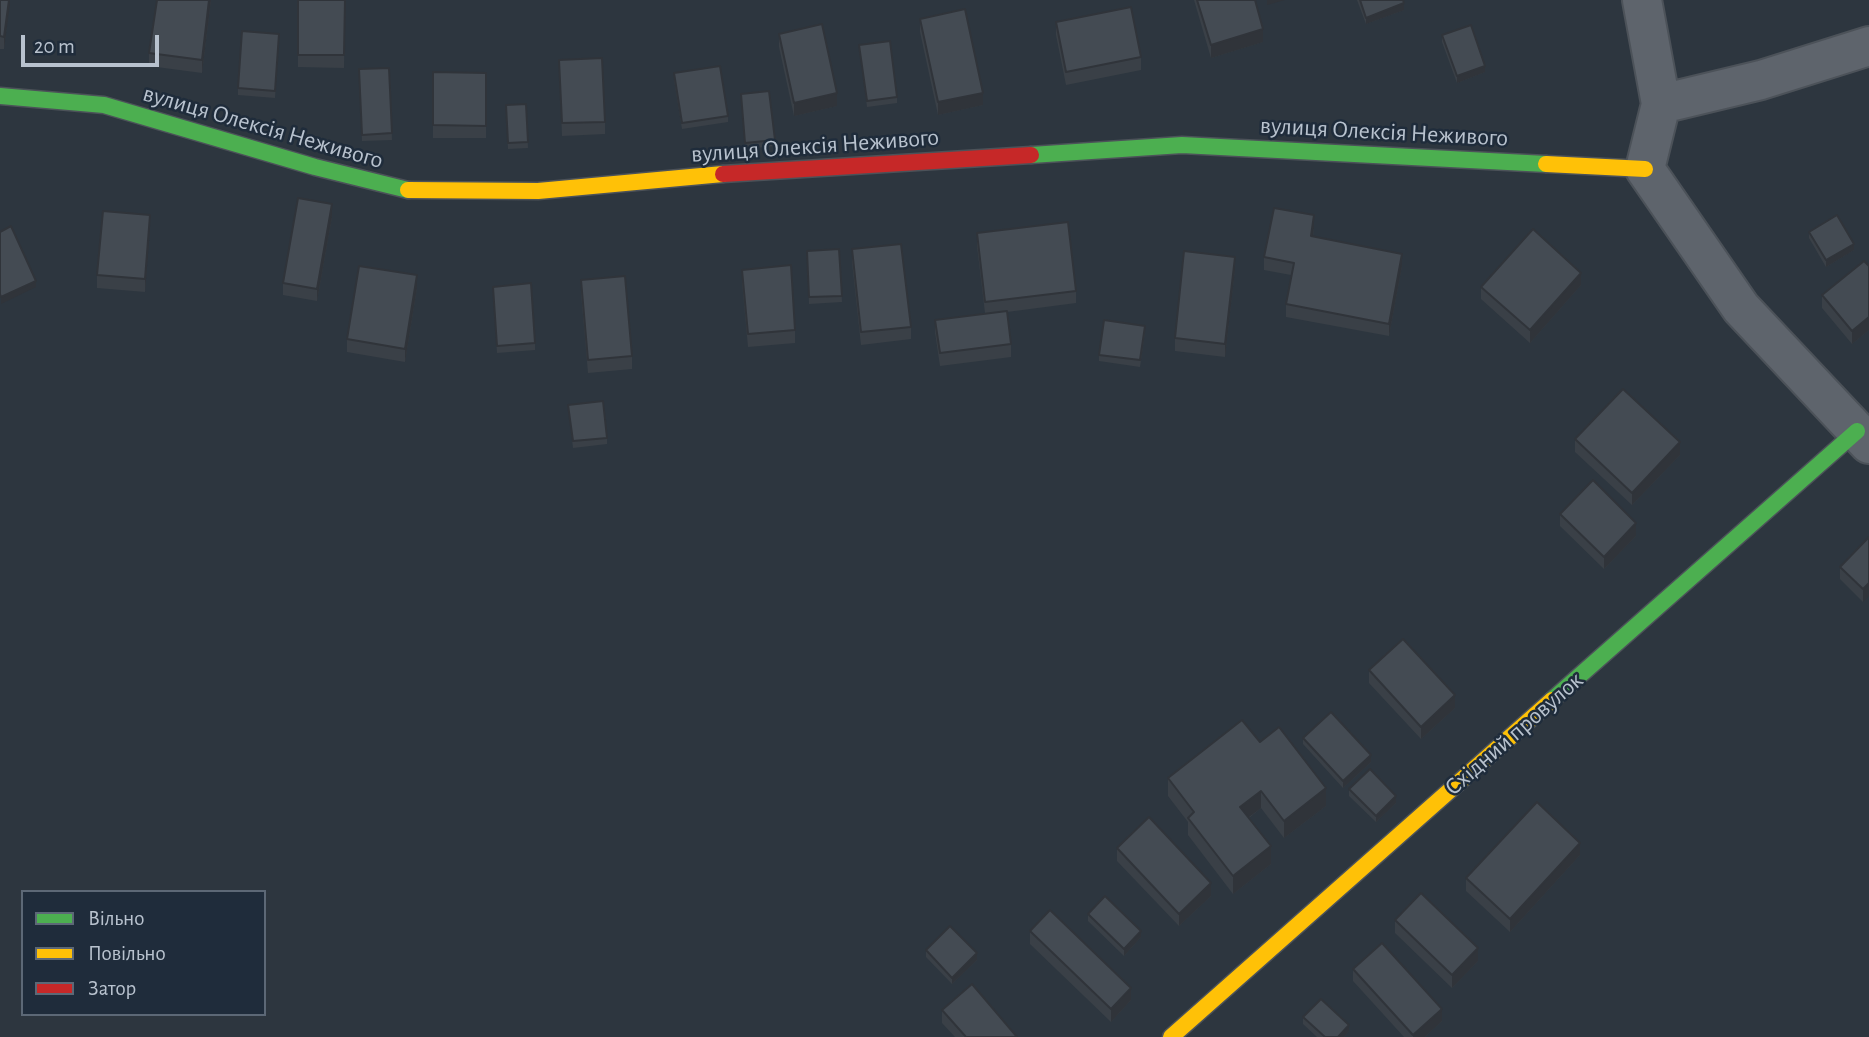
<!DOCTYPE html>
<meta charset="utf-8">
<style>
body{margin:0}
#map{position:relative;width:1869px;height:1037px;overflow:hidden;background:#2d363f;font-family:"Alegreya Sans",sans-serif}
canvas{display:block}
.legend{position:absolute;left:21px;top:890px;width:245px;height:126px;box-sizing:border-box;background:#1f2c3b;border:2px solid #5c6876;margin:0;padding:9px 12px;list-style:none;font-size:21px;color:#b8c2ce}
.legend li{display:flex;align-items:center;gap:14px;height:35px}
.legend b{width:35px;border:2px solid #5c6876}
.scale{position:absolute;left:21px;top:35px;width:138px;height:32px;box-sizing:border-box;border:4px solid #b8c2ce;border-top:0;padding-left:9px;font-size:21px;line-height:24px;white-space:nowrap;color:#b8c2ce;-webkit-text-stroke:5px #1f2c3b;paint-order:stroke}
</style>
<div id="map">
<canvas width="1869" height="1037"></canvas>
<ul class="legend">
<li><b style="height:9px;background:#4caf50"></b>Вільно</li>
<li><b style="height:9px;background:#ffc107"></b>Повільно</li>
<li><b style="height:9px;background:#c62828"></b>Затор</li>
</ul>
<div class="scale">20 m</div>
</div>
<script>
const c = document.querySelector('canvas').getContext('2d');
c.lineJoin = 'round';
const poly = rows => new Path2D(rows.map(r => 'M' + r).join(''));
function strokePath(path, color, width, dash) { c.strokeStyle = color; c.lineWidth = width; c.lineCap = dash ? 'butt' : 'round'; c.setLineDash(dash || []); c.stroke(path); }
function paint(path, color) { c.fillStyle = color; c.fill(path, 'evenodd'); }
function label(font, color, halo, rows, align = 'center') {
  c.font = font + ' "Alegreya Sans",sans-serif'; c.lineWidth = 5; c.setLineDash([]); c.textBaseline = 'middle'; c.strokeStyle = halo; c.fillStyle = color; for (const [text, x, y, turn = 0] of rows) {
    c.save(); c.translate(x, y); c.rotate((+turn || 0) * Math.PI / 180); c.textAlign = isNaN(turn) ? turn : align; if (halo) c.strokeText(text, 0, 0); c.fillText(text, 0, 0); c.restore();
  }
}
const street = poly([
 [1642,0,1661,104,1645,169,1741,308,1869,444],
 [1661,104,1761,80,1869,46]
]);
const fast = poly([
 [0,96,104,105,315,167,408,190],
 [1031,155,1182,145,1546,164],
 [1552,700,1857,431]
]);
const slow = poly([
 [1546,164,1645,169],
 [408,190,538,191,723,174],
 [1171,1037,1552,700]
]);
const jam = poly([
 [723,174,1031,155]
]);
strokePath(street, '#4c5259', 42);
strokePath(fast, '#4c5259', 19);
strokePath(slow, '#4c5259', 19);
strokePath(jam, '#4c5259', 19);
strokePath(street, '#5e646c', 38);
strokePath(fast, '#4caf50', 16);
strokePath(slow, '#ffc107', 16);
strokePath(jam, '#c62828', 16);
paint(poly([
 [0,0,10,0,4,49,0,49],
 [157,0,211,0,202,73,149,66,149,53],
 [298,0,345,0,344,68,298,67],
 [1194,0,1255,0,1263,42,1211,58],
 [1357,0,1403,0,1404,10,1366,24],
 [920,19,983,105,938,115,920,32],
 [1056,22,1141,57,1141,70,1066,85,1056,35],
 [279,34,275,98,238,95,238,88],
 [779,34,837,106,794,116,779,47],
 [1442,35,1485,72,1457,83,1442,42],
 [859,45,897,97,897,103,867,107],
 [559,60,605,122,605,134,562,136],
 [389,68,392,140,362,141,359,69],
 [433,72,486,73,486,138,433,138],
 [674,73,728,116,728,122,682,129,674,80],
 [741,94,775,140,775,146,745,149],
 [526,104,528,148,508,149,506,105],
 [332,217,317,301,283,295,283,283],
 [150,228,145,292,97,288,97,275],
 [1314,228,1313,237,1402,266,1389,336,1286,317,1286,304,1291,275,1264,270,1264,257],
 [1809,232,1854,250,1826,267,1809,238],
 [977,233,1076,291,1076,303,1007,312,1011,344,1011,357,940,366,935,332,935,320,985,313,977,246],
 [839,249,842,302,809,304,807,251],
 [852,249,911,327,911,339,861,345,852,262],
 [1869,266,1869,330,1852,344,1822,308,1822,295],
 [1235,269,1225,357,1175,351,1175,338],
 [742,270,795,330,795,343,748,347,742,282],
 [581,280,632,356,632,369,588,373,581,293],
 [1581,285,1530,343,1481,299,1481,287],
 [417,288,405,362,347,352,347,339],
 [493,293,535,343,535,350,497,353],
 [1145,332,1140,367,1099,361,1099,355],
 [568,405,607,438,607,444,573,448],
 [1575,439,1680,455,1632,505,1575,452],
 [1560,514,1636,536,1604,569,1560,526],
 [1869,537,1863,602,1840,579,1840,567],
 [1369,670,1455,708,1421,739,1369,683],
 [1303,738,1371,762,1343,788,1303,744],
 [1260,742,1326,806,1284,838,1261,808,1249,818,1271,864,1233,894,1188,835,1188,822,1168,796,1168,778],
 [1349,789,1396,803,1376,822,1349,796],
 [1117,848,1211,896,1179,926,1117,861],
 [1580,855,1510,932,1466,891,1466,878],
 [1088,914,1141,937,1124,956,1088,921],
 [1395,920,1478,961,1452,988,1395,933],
 [1030,931,1131,1000,1111,1022,1030,944],
 [926,950,977,960,952,984,926,957],
 [1353,969,1442,1021,1425,1037,1404,1037,1353,981],
 [942,1010,1017,1037,955,1037,942,1023],
 [1303,1017,1349,1031,1344,1037,1317,1037,1303,1024]
]), '#3a4047');
paint(poly([
 [9,0,10,0,10,4,4,49,4,37],
 [209,0,211,0,202,73,202,60],
 [1267,0,1285,0,1267,5],
 [1404,3,1404,10,1366,24,1366,18],
 [1263,29,1263,42,1211,58,1211,45],
 [1485,66,1485,72,1457,83,1457,76],
 [837,93,837,106,794,116,794,103],
 [983,93,983,105,938,115,938,102],
 [332,204,332,217,317,301,317,289],
 [150,215,150,228,145,292,145,279],
 [1314,215,1314,228,1311,249,1311,236],
 [1854,244,1854,250,1826,267,1826,260],
 [1402,254,1402,266,1389,336,1389,324],
 [1235,257,1235,269,1225,357,1225,344],
 [1581,273,1581,285,1530,343,1530,330],
 [417,275,417,288,405,362,405,349],
 [36,281,36,287,1,304,1,297],
 [1869,317,1869,330,1852,344,1852,331],
 [1680,442,1680,455,1632,505,1632,493],
 [1636,523,1636,536,1604,569,1604,557],
 [1869,583,1869,596,1863,602,1863,589],
 [1455,695,1455,708,1421,739,1421,727],
 [1371,755,1371,762,1343,788,1343,781],
 [1326,788,1326,806,1284,838,1284,821],
 [1261,791,1261,808,1240,824,1240,807],
 [1396,796,1396,803,1376,822,1376,816],
 [1580,843,1580,855,1510,932,1510,919],
 [1271,846,1271,864,1233,894,1233,876],
 [1211,883,1211,896,1179,926,1179,914],
 [1141,931,1141,937,1124,956,1124,949],
 [1478,948,1478,961,1452,988,1452,975],
 [977,953,977,960,952,984,952,978],
 [1131,988,1131,1000,1111,1022,1111,1009],
 [1442,1009,1442,1021,1425,1037,1413,1037,1413,1035],
 [1349,1025,1349,1031,1344,1037,1338,1037]
]), '#30343a');
const building = poly([
 [0,0,9,0,4,37,0,36,0,0],
 [157,0,209,0,202,60,149,53,157,0],
 [298,0,345,0,344,55,298,55,298,0],
 [1197,0,1255,0,1263,29,1211,45,1197,0],
 [1360,0,1403,0,1404,3,1366,18,1360,0],
 [1131,7,1141,57,1066,72,1056,22,1131,7],
 [965,9,983,93,938,102,920,19,965,9],
 [822,24,837,93,794,103,779,34,822,24],
 [1471,25,1485,66,1457,76,1442,35,1471,25],
 [242,31,279,34,275,91,238,88,242,31],
 [890,41,897,97,867,101,859,45,890,41],
 [602,58,605,122,562,123,559,60,602,58],
 [720,66,728,116,682,123,674,73,720,66],
 [389,68,392,133,362,135,359,69,389,68],
 [433,72,486,73,486,126,433,125,433,72],
 [769,91,775,140,745,143,741,94,769,91],
 [526,104,528,142,508,143,506,105,526,104],
 [298,198,332,204,317,289,283,283,298,198],
 [1274,208,1314,215,1311,236,1402,254,1389,324,1286,304,1294,263,1264,257,1274,208],
 [103,211,150,215,145,279,97,275,103,211],
 [1837,215,1854,244,1826,260,1809,232,1837,215],
 [1068,222,1076,291,985,302,977,233,1068,222],
 [11,226,36,281,1,297,0,294,0,232,11,226],
 [1533,229,1581,273,1530,330,1481,287,1533,229],
 [901,244,911,327,861,332,852,249,901,244],
 [839,249,842,296,809,297,807,251,839,249],
 [1184,251,1235,257,1225,344,1175,338,1184,251],
 [1864,261,1869,266,1869,317,1852,331,1822,295,1864,261],
 [791,265,795,330,748,334,742,270,791,265],
 [359,266,417,275,405,349,347,339,359,266],
 [625,276,632,356,588,360,581,280,625,276],
 [531,283,535,343,497,346,493,287,531,283],
 [1007,311,1011,344,940,353,935,320,1007,311],
 [1104,320,1145,326,1140,360,1099,355,1104,320],
 [1623,389,1680,442,1632,493,1575,439,1623,389],
 [603,401,607,438,573,441,568,405,603,401],
 [1593,480,1636,523,1604,557,1560,514,1593,480],
 [1869,537,1869,583,1863,589,1840,567,1869,537],
 [1403,639,1455,695,1421,727,1369,670,1403,639],
 [1331,712,1371,755,1343,781,1303,738,1331,712],
 [1242,720,1260,742,1279,727,1326,788,1284,821,1261,791,1240,807,1271,846,1233,876,1188,818,1194,812,1168,778,1242,720],
 [1370,769,1396,796,1376,816,1349,789,1370,769],
 [1537,802,1580,843,1510,919,1466,878,1537,802],
 [1149,817,1211,883,1179,914,1117,848,1149,817],
 [1421,893,1478,948,1452,975,1395,920,1421,893],
 [1105,896,1141,931,1124,949,1088,914,1105,896],
 [1050,910,1131,988,1111,1009,1030,931,1050,910],
 [950,926,977,953,952,978,926,950,950,926],
 [1382,943,1442,1009,1413,1035,1353,969,1382,943],
 [972,984,1017,1037,966,1037,942,1010,972,984],
 [1321,999,1349,1025,1338,1037,1325,1037,1303,1017,1321,999]
]);
paint(building, '#444b53');
strokePath(building, '#30343a', 2);
label('24px', '#b8c2ce', '#1f2c3b', [
 ["вулиця Олексія Неживого",263,127,16],
 ["вулиця Олексія Неживого",1384,132,3],
 ["вулиця Олексія Неживого",815,146,-4],
 ["Східний провулок",1514,734,-41]
]);
</script>
